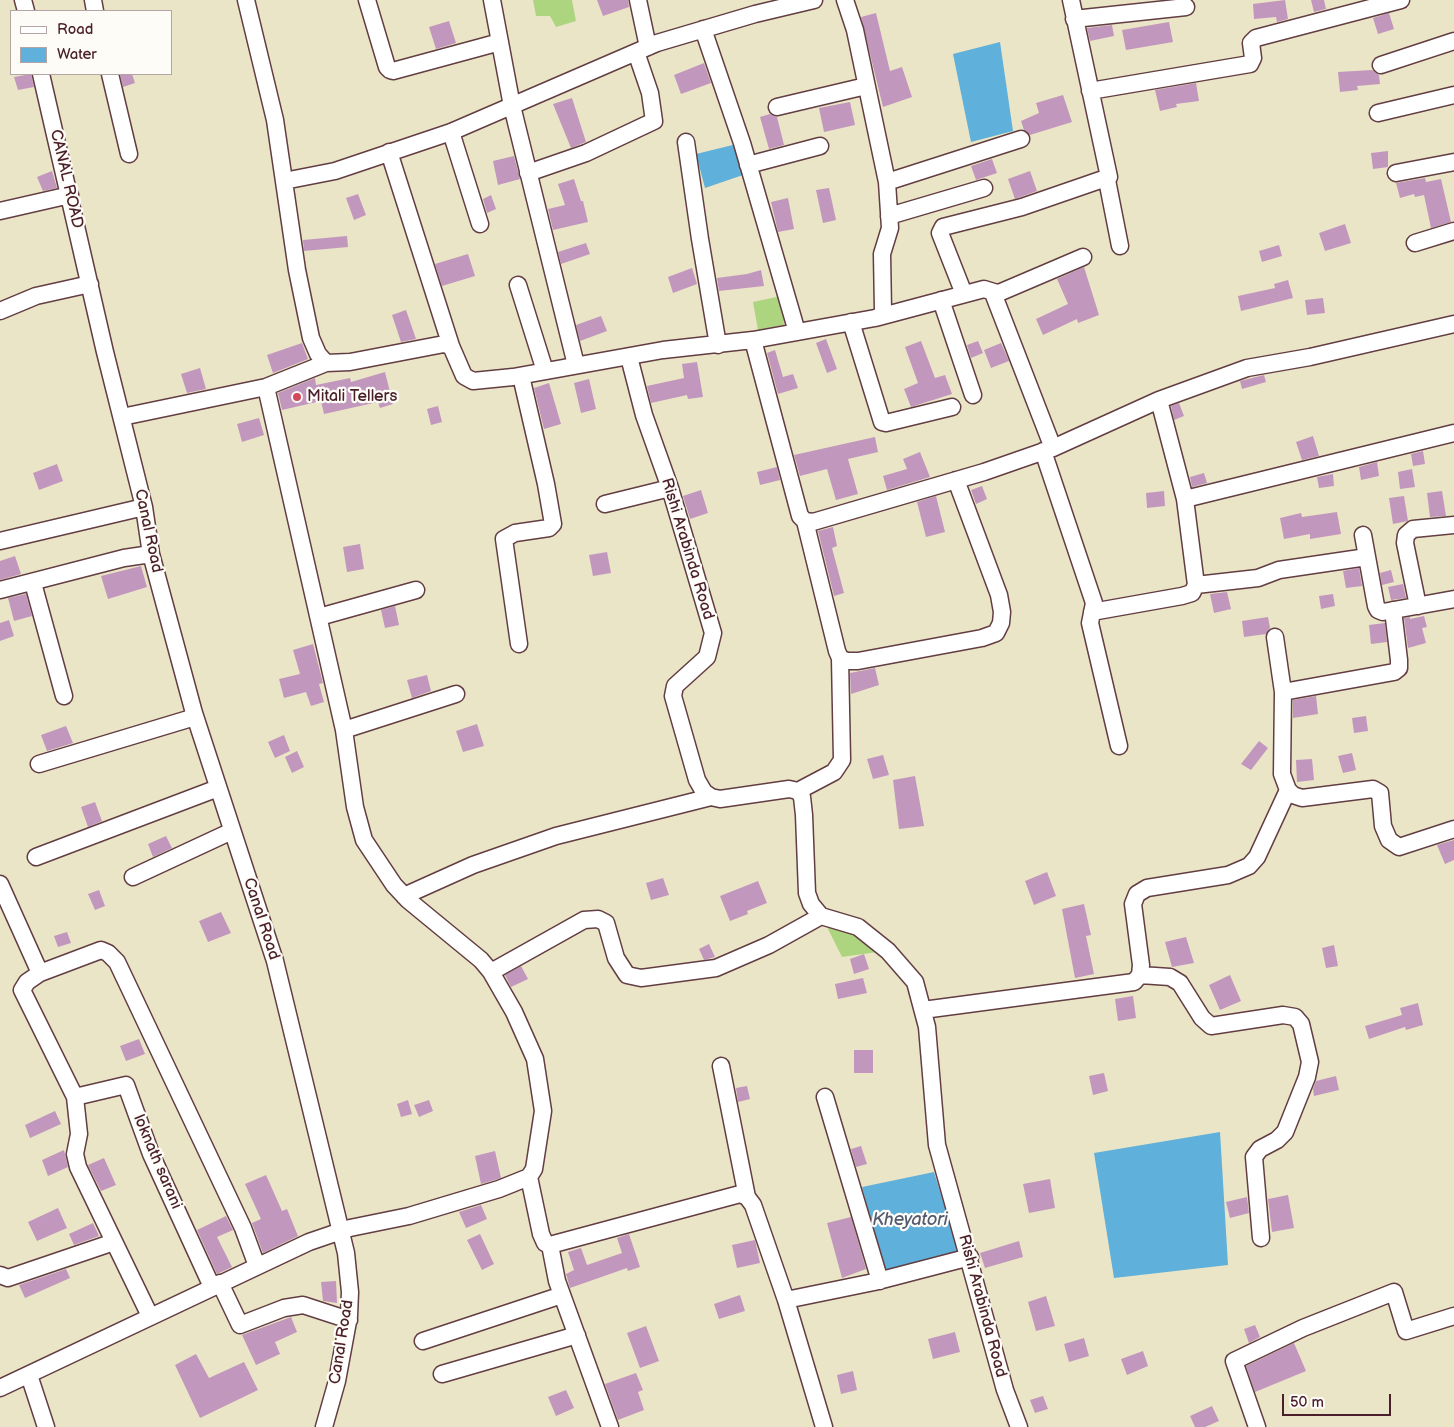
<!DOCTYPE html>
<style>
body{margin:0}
#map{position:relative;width:1454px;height:1427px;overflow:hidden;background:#ebe5c7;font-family:"Balsamiq Sans",sans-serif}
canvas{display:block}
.legend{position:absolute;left:10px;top:10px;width:162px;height:65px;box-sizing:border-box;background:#fdfcf7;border:1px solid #b5a4a5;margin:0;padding:6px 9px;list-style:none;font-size:15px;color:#4a1f2b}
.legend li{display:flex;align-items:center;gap:10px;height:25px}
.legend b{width:25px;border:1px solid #b5a4a5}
.scale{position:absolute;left:1282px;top:1394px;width:109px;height:22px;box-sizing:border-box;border:2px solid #4a1f2b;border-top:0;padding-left:6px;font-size:15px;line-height:18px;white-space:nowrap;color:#4a1f2b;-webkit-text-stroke:4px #fdfcf7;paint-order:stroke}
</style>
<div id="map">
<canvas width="1454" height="1427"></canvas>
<ul class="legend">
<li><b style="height:6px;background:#fff"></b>Road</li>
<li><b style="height:14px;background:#5fb0da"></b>Water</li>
</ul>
<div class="scale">50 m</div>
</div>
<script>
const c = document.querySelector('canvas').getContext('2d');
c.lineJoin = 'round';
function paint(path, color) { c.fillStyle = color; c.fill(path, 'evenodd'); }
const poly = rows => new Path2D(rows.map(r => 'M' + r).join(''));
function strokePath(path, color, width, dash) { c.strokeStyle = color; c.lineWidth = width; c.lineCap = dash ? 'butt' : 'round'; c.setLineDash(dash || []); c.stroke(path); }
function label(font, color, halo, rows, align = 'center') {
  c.font = font + ' "Balsamiq Sans",sans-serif'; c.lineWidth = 4.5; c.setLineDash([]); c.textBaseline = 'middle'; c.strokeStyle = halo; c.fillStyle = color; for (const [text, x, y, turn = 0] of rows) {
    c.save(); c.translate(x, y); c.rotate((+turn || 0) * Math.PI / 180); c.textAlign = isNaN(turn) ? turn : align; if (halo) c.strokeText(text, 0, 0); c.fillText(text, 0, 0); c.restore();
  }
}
paint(poly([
 [533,0,572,0,576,21,556,27,550,16,536,16],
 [781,296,784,325,758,330,753,302],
 [836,919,884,951,842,957,827,927]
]), '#add580');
paint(poly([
 [1000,42,1013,131,971,142,953,54],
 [741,143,743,175,705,188,696,154],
 [1220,1132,1228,1265,1114,1278,1094,1153],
 [934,1172,959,1252,885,1272,862,1187]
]), '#5fb0da');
paint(poly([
 [597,0,628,0,629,7,603,16],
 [1285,0,1288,19,1277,22,1276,17,1254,19,1253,4],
 [1311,0,1324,0,1326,9,1314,12],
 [876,13,890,71,902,67,912,97,883,107,861,17],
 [1389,13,1394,29,1378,34,1373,18],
 [449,21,456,43,436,49,429,27],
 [1169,22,1173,42,1126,50,1122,30],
 [1112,25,1114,36,1090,41,1087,28],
 [704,63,711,83,681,94,674,75],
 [1372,70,1379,75,1380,84,1357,86,1358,90,1340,92,1338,72],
 [31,74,34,87,18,90,14,77],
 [120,74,132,74,135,83,123,87],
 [1196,83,1199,101,1176,104,1177,107,1160,111,1155,90],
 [1063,95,1072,122,1030,135,1024,130,1021,121,1039,113,1036,103],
 [572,98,586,142,571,148,553,104],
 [850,102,855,125,824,132,819,108],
 [770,114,777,117,784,145,769,149,760,117],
 [1388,151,1388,167,1373,169,1371,153],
 [514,156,520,179,498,185,493,161],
 [992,159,997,173,976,180,971,166],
 [52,171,57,188,43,191,37,177],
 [1030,171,1037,191,1015,199,1008,179],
 [1425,178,1426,182,1441,179,1451,222,1431,228,1424,195,1415,197,1414,194,1400,198,1396,183],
 [574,179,581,201,583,201,588,222,553,230,548,209,565,205,558,184],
 [829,188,836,220,823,223,816,190],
 [358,194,366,215,354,220,346,198],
 [491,195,496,209,487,213,483,199],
 [788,198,794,229,778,232,771,202],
 [1345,224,1351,243,1325,251,1319,233],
 [347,236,348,247,304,251,303,240],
 [586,243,590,254,561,264,558,252],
 [1279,245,1282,256,1262,262,1259,251],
 [468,254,475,276,442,286,435,264],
 [1084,267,1099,315,1078,323,1077,319,1043,335,1036,319,1068,304,1057,279],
 [692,268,697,284,673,293,668,277],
 [761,270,764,286,719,291,717,278,747,274],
 [1288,280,1293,298,1241,311,1238,296,1275,288,1274,284],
 [1323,298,1325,313,1307,315,1305,300],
 [406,310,416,339,401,342,392,315],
 [601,316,607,331,580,341,576,325],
 [826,339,837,369,827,373,816,343],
 [921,341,935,378,945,375,952,394,911,407,904,389,918,383,905,347],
 [978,341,983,353,971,358,967,345],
 [302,343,308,359,273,373,267,355],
 [1001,343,1009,361,991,368,984,350],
 [775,350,783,377,793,374,798,388,778,394,767,353],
 [697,362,703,397,688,399,687,395,651,403,647,386,684,378,682,364],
 [200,368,206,389,187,393,181,374],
 [385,372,393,404,380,408,378,402,324,414,321,401,282,410,278,393,315,378,316,385,350,378,351,382],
 [1264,375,1266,382,1242,389,1240,381],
 [589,379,596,409,581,413,574,383],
 [549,383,561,424,544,429,534,388],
 [1179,403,1184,416,1174,420,1171,406],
 [438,406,442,422,431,425,427,409],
 [259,418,264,435,242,442,237,424],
 [1313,436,1319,456,1302,460,1296,442],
 [875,437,878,452,848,459,858,494,836,500,827,469,800,476,794,455],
 [1423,451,1425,464,1413,466,1411,454],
 [920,452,930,477,887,490,883,476,907,469,903,459],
 [1377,462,1379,476,1361,480,1359,467],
 [57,464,63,481,39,490,33,473],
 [777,467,780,480,760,485,757,472],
 [1412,469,1415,487,1400,489,1398,472],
 [1204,473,1207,483,1192,487,1190,477],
 [1333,474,1334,486,1319,488,1317,477],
 [982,486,987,499,976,504,971,490],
 [701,490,708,513,690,519,683,496],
 [1164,491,1165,506,1147,508,1146,493],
 [1442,491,1446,516,1430,517,1427,493],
 [936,496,945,532,926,537,917,502],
 [1404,496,1408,521,1393,524,1389,498],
 [1337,512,1341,534,1310,539,1310,534,1284,539,1280,518,1301,513,1302,517],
 [833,527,837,546,832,548,844,593,834,596,818,531],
 [360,544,364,569,347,572,343,547],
 [607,552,611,573,593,576,589,555],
 [15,556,21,574,0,580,0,561],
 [141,566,147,587,108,599,101,576],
 [1359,568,1362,586,1346,588,1343,571],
 [1391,570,1394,582,1382,585,1380,573],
 [1403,584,1406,598,1391,600,1388,587],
 [1227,592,1231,609,1214,613,1210,594],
 [26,594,32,616,14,621,8,598],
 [1333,594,1335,606,1321,609,1319,596],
 [395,606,399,625,385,628,381,610],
 [1424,616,1427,627,1422,628,1426,643,1408,648,1404,618,1410,617,1410,619],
 [1268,617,1270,628,1266,634,1244,637,1242,621],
 [9,620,14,636,0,641,0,623],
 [1385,623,1387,642,1371,644,1369,625],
 [313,644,323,683,319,684,324,702,311,706,306,692,284,698,279,679,300,674,293,650],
 [875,668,879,685,851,694,850,673],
 [427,675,431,691,412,698,407,680],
 [1316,696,1318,714,1293,718,1293,700],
 [1366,716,1368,731,1354,733,1352,718],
 [477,724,484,746,463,752,456,731],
 [66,726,73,743,47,751,41,735],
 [284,735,290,751,275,758,268,742],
 [1259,741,1268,748,1251,770,1241,764],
 [297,751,304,767,292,773,285,757],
 [1352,753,1356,770,1343,773,1338,756],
 [883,755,889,775,873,779,867,759],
 [1312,759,1314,780,1297,782,1296,760],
 [915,776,924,826,899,829,893,780],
 [95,802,102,821,88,827,81,807],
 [166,836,172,848,153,857,148,844],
 [1454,840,1454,860,1445,864,1437,845],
 [1047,872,1056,896,1034,905,1025,881],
 [663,878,669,895,651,900,646,883],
 [758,881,767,903,747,911,748,914,730,921,720,896],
 [99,890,105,906,95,910,88,894],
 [1084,904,1091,935,1086,936,1094,974,1075,978,1062,909],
 [221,912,231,933,208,942,199,921],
 [67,932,71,943,58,947,54,936],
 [1186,937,1194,963,1172,967,1165,942],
 [709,944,715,957,704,960,699,949],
 [1334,945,1338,966,1326,968,1322,948],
 [864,954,869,969,854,974,850,959],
 [521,966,528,979,511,987,505,975],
 [1230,975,1241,1001,1220,1010,1209,985],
 [863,978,867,993,838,999,835,984],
 [1133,996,1136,1018,1118,1021,1115,999],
 [1418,1003,1423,1025,1406,1030,1405,1027,1369,1039,1365,1026,1402,1015,1400,1008],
 [139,1039,145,1054,126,1061,120,1046],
 [854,1050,873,1050,873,1073,854,1073],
 [1104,1073,1108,1091,1093,1095,1089,1076],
 [1336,1076,1339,1090,1314,1096,1313,1089,1316,1081],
 [747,1086,750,1099,738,1102,736,1088],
 [408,1100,412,1114,401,1117,397,1104],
 [429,1100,433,1111,419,1117,414,1105],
 [55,1111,61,1124,30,1138,25,1125],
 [861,1146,867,1164,856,1167,851,1149],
 [64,1150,68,1167,48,1176,42,1160],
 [495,1151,501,1178,481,1184,475,1156],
 [104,1158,116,1185,101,1191,88,1165],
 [266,1175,282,1211,287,1209,298,1236,263,1253,252,1223,261,1219,245,1184],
 [1050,1179,1055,1208,1029,1213,1023,1184],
 [1288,1195,1294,1228,1272,1232,1268,1199],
 [1247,1197,1249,1213,1230,1218,1226,1202],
 [481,1205,487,1219,466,1228,459,1212],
 [58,1208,67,1228,37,1241,28,1222],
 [226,1216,233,1230,217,1237,232,1267,217,1274,197,1230],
 [851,1217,866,1269,842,1278,827,1223],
 [93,1223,99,1236,74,1245,69,1234],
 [480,1234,494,1264,482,1270,467,1240],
 [629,1234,640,1267,628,1271,627,1268,570,1288,566,1274,574,1270,568,1252,581,1248,587,1265,622,1253,617,1238],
 [755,1240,760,1263,737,1268,732,1245],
 [1019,1241,1023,1257,985,1268,980,1253],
 [66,1269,70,1278,25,1298,19,1285],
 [336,1281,337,1303,323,1301,321,1282],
 [740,1295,745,1311,719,1319,714,1304],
 [1046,1296,1055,1326,1036,1331,1028,1302],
 [291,1317,297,1332,275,1342,280,1354,256,1365,242,1335],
 [1255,1325,1260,1337,1249,1343,1244,1329],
 [646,1326,659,1361,640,1368,627,1333],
 [955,1332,960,1352,933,1359,928,1339],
 [1084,1338,1089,1356,1069,1362,1064,1344],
 [1294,1343,1306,1371,1255,1392,1246,1366],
 [1143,1351,1148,1366,1127,1375,1121,1359],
 [196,1354,209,1378,244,1362,258,1390,200,1418,175,1365],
 [853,1371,857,1390,841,1394,837,1375],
 [636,1373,643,1390,638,1392,644,1410,618,1420,605,1384],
 [566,1390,574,1408,556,1416,548,1397],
 [1043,1396,1048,1409,1035,1413,1030,1400],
 [1212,1406,1219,1421,1205,1427,1195,1427,1190,1416]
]), '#c297bd');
const minor = poly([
 [23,0,26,11],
 [93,0,95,11],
 [246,0,275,120,297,270,311,338,318,354,326,363],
 [367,0,387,67,390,70,393,71,500,42],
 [492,0,512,106,576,365],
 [638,0,648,47],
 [845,0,855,30,887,182,890,228,882,254,883,311,881,316],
 [1074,19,1186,7],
 [703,29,742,143,797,332],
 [1381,65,1454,41],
 [41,74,105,352,144,507,151,554,194,713,275,961,346,1253,350,1292,349,1316,337,1381,324,1427],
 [110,74,129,154],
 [1090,91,1250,64,1253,58,1251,43,1256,38,1401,0],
 [777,107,866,86],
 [1378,113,1454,95],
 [451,132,480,224],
 [686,142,700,239,718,345],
 [389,152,451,346],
 [748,165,820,146],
 [528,173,586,153,654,121,650,93,636,52],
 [1396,173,1454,162],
 [1107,180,1120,246],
 [284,181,335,171,451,132,657,43,755,14,814,0],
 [887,182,1021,139],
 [0,211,70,195],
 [889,216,984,188],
 [1415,243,1454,231],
 [518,285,545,371],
 [993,293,1053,448],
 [964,294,940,233,943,227,1022,207,1109,177,1071,0],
 [941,300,973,395],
 [0,311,36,296,90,284],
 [851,322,882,422,886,423,952,407],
 [753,340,875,318,984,289,997,293,1001,292,1083,257],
 [629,357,644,415,670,488,713,633,707,657,675,686,673,696,697,780,704,792,711,797,720,799,789,789,798,791,802,797,804,815,807,893,811,904,821,916,858,927,888,951,915,982,927,1027,937,1145,1005,1390,1019,1427],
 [122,417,266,387,326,363,350,362,444,344,451,346,464,376,473,381,513,377,663,350,753,340,800,516,805,521,813,522,984,472,1053,448,1159,400,1247,368,1310,357,1454,324],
 [1043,451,1094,603,1090,623,1119,746],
 [1185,499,1454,433],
 [605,504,670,488],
 [805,521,837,651,840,658,847,661,858,661,982,638,996,633,1001,623,1002,612,999,595,956,480],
 [1363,535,1376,606,1378,610,1383,612,1454,599],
 [0,541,144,507],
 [33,583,64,696],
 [1196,585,1258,578,1279,570,1367,557],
 [0,590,124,558,151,554],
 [1418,606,1405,543,1406,535,1413,529,1454,525],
 [1092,612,1182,596,1192,593,1196,585,1185,499,1159,400],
 [319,617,416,590],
 [1275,637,1283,692,1282,774,1288,790,1293,795,1302,798,1373,789,1380,793,1383,826,1389,840,1399,847,1454,829],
 [519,644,504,539,515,533,549,528,553,524,546,484,521,376],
 [1283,692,1394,672,1399,668,1399,660,1393,610],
 [344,730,456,694],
 [39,764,195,717],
 [798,791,834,772,842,760,840,658],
 [36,857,218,788],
 [133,877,232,831],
 [0,884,40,973],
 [404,896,473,865,556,836,711,797],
 [491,972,584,920,598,919,606,923,616,958,627,975,641,978,716,968,769,945,821,916],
 [1140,975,1170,977,1180,983,1202,1018,1211,1026,1283,1015,1295,1017,1301,1024,1310,1062,1307,1077,1285,1132,1277,1140,1260,1149,1254,1157,1261,1238],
 [923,1010,1134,982,1140,975,1141,965,1133,904,1137,894,1147,888,1228,875,1249,866,1257,857,1288,790],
 [721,1066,747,1197],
 [75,1097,126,1085,151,1154,212,1287],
 [825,1097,880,1281],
 [529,1177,541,1234,545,1243,550,1245,740,1194,747,1197,753,1205,786,1300,874,1282,970,1257],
 [550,1245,557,1281,610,1427],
 [0,1275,8,1278,114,1242],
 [220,1283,240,1325,284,1308,303,1305,349,1320],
 [786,1300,824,1427],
 [150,1316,78,1167,75,1154,79,1134,75,1097,22,990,27,982,40,973,101,950,108,953,117,962,243,1228,257,1266],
 [423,1341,562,1295],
 [442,1374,577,1335],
 [29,1375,46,1427],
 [0,1388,309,1242,350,1228,409,1216,499,1189,529,1177,534,1169,543,1111,535,1059,514,1012,491,972,481,960,408,900,394,885,364,840,355,807,344,730,266,387],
 [1257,1427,1234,1361,1303,1328,1394,1292,1406,1331,1454,1316]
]);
strokePath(minor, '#623d42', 19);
strokePath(minor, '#fff', 16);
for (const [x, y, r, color] of [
 [297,397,5,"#d1495b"]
]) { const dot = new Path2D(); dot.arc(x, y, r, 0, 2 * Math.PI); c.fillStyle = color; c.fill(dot); strokePath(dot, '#fdfcf7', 2); }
label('16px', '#4a1f2b', '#fdfcf7', [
 ["CANAL ROAD",66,179,77],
 ["Canal Road",148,531,78],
 ["Rishi Arabinda Road",687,549,73],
 ["Canal Road",261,919,72],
 ["loknath sarani",157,1162,67],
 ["Rishi Arabinda Road",982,1306,75],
 ["Canal Road",342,1342,-81]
]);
label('16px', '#4a1f2b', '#fdfcf7', [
 ["Mitali Tellers",307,397]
], 'left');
label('italic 18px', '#525971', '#fdfcf7', [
 ["Kheyatori",910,1220]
]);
</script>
